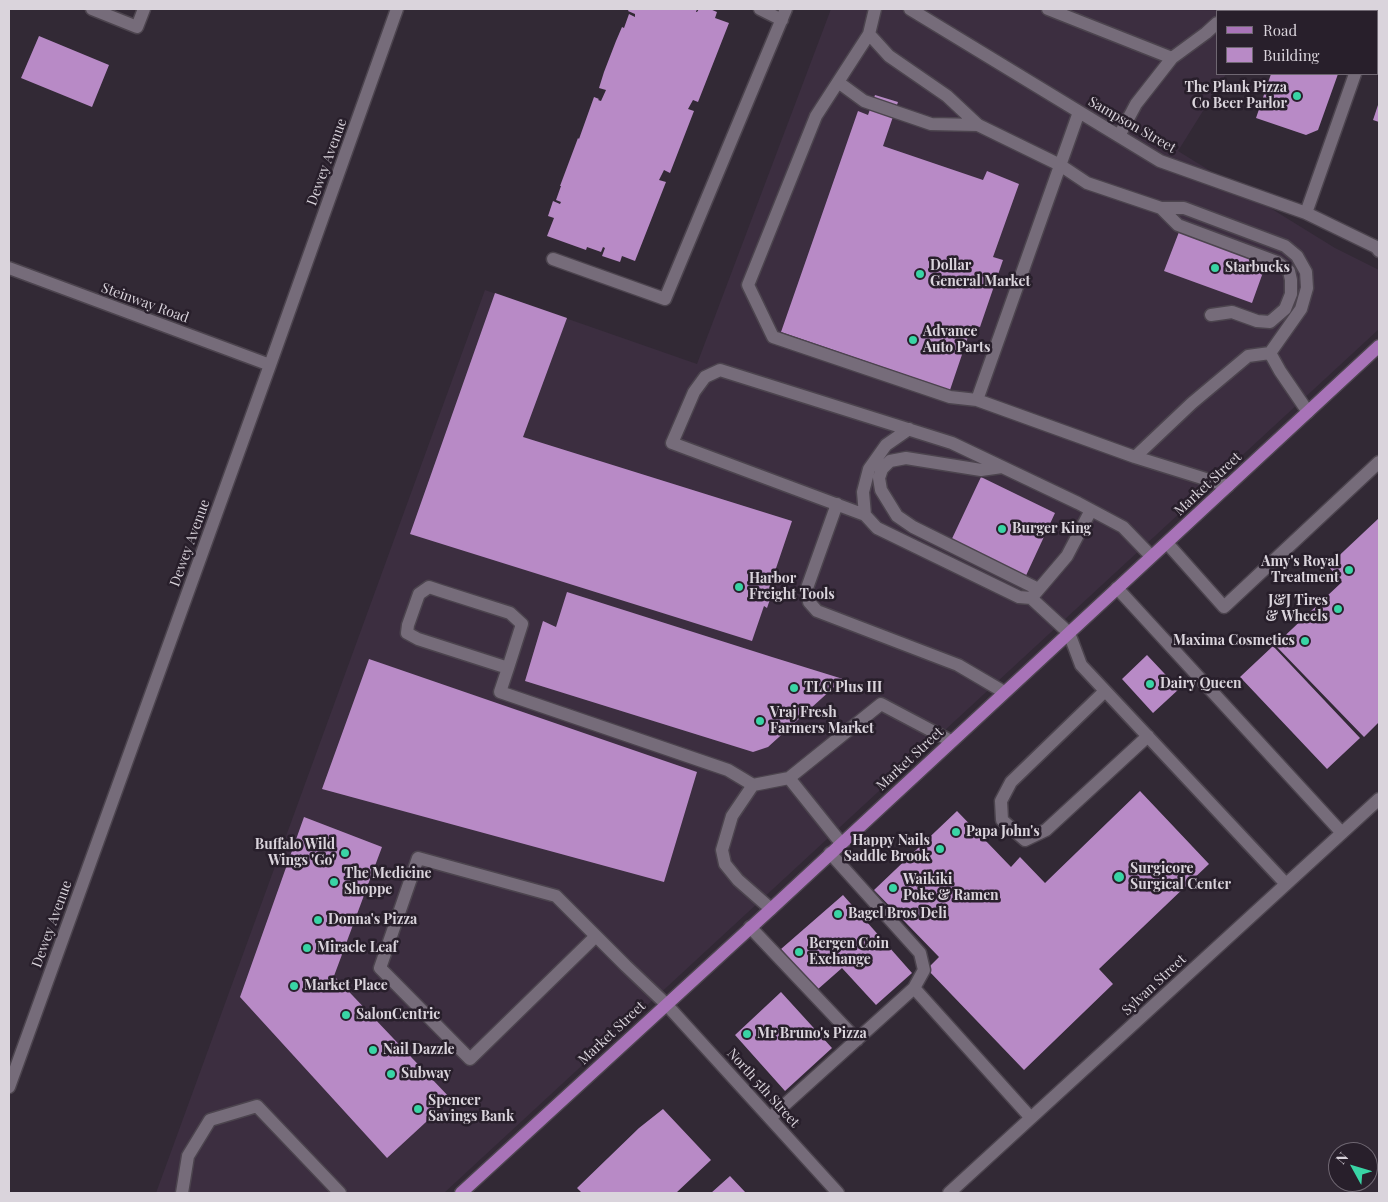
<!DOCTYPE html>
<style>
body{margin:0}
#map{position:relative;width:1388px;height:1202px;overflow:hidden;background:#322935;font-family:"Playfair Display",serif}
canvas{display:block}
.frame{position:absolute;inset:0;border:10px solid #dad4dc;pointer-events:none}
.legend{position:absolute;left:1216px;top:10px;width:162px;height:65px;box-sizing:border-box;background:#281f2b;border:1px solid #6f6772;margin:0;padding:6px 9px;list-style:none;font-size:15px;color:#dad4dc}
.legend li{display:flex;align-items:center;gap:10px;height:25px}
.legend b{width:25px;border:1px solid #6f6772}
.north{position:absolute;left:1328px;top:1142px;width:50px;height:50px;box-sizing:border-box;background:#281f2b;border:1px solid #6f6772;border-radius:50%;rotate:309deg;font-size:14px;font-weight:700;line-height:20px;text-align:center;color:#dad4dc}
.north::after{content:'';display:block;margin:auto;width:18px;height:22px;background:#39d4a5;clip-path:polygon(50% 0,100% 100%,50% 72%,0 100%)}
</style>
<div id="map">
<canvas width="1388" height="1202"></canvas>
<div class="frame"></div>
<ul class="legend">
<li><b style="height:6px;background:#a873b8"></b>Road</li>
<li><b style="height:14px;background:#b88ac6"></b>Building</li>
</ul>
<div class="north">N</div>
</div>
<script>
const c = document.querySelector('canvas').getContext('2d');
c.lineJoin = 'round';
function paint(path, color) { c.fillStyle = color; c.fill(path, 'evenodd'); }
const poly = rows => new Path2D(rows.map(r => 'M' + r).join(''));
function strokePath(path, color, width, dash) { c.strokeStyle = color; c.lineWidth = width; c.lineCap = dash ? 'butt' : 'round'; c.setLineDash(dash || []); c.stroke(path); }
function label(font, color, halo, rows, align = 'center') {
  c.font = font + ' "Playfair Display",serif'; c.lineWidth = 5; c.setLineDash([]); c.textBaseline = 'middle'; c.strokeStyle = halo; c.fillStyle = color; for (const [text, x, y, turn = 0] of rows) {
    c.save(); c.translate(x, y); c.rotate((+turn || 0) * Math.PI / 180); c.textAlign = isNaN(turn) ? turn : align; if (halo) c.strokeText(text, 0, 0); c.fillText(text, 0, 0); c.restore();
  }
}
paint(poly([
 [831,9,1267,9,1265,11,1217,11,1217,74,1226,74,1178,151,1335,248,1379,270,1379,329,444,1193,156,1193,485,290,697,364]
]), '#3c2e40');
paint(poly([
 [629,9,697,9,696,12,697,12,699,9,710,9,717,12,715,18,729,23,698,102,693,100,688,109,694,111,670,173,664,170,659,180,666,182,635,261,622,256,620,262,602,256,605,248,603,247,601,252,587,247,586,250,547,236,554,218,548,216,553,201,560,204,561,202,556,200,561,186,560,186,578,138,579,139,594,97,599,99,598,100,601,101,606,90,599,88,604,72,616,41,622,27,624,28,629,14,635,17,635,14,628,11],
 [39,36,109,65,92,107,21,78],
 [1271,74,1338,74,1318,130,1306,135,1256,118],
 [875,95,898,102,883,146,983,180,987,171,1019,184,993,257,1003,260,980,327,972,325,950,390,781,332,858,111,868,115],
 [1379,102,1379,122,1373,120],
 [1179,232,1266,264,1252,303,1164,271],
 [495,293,567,318,523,437,792,521,770,586,774,588,767,608,764,606,752,641,410,534],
 [981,477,1055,513,1023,582,949,545],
 [1379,518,1379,722,1364,737,1275,645,1342,582,1328,566],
 [567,592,772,657,843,679,768,747,753,752,525,681,543,621,556,627],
 [1273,646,1360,738,1327,769,1240,677],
 [1147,655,1179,689,1153,713,1122,679],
 [369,659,697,772,664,882,322,789],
 [1140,791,1209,864,1099,969,1113,984,1024,1070,927,969,939,957,874,890,957,811,1011,867,1020,857,1045,883],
 [304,817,382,847,334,976,451,1099,387,1158,240,997],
 [843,895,912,973,876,1005,842,968,817,990,781,949],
 [781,992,832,1048,785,1091,735,1035],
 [663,1109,711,1160,676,1193,582,1193,577,1188,639,1128],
 [730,1176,746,1193,711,1193]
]), '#b88ac6');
const minor = poly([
 [92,9,137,27,144,9],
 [760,9,782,20],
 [875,9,869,34,816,116,748,285,773,337,950,397,977,400,1135,457,1228,486],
 [910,9,1160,161,1306,213,1376,247,1379,251],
 [1048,9,1172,58],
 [1229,11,1231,9],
 [1377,14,1379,9],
 [869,34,889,56,947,96,978,125,1060,165,1087,183,1161,208,1184,208,1285,246,1297,256,1306,272,1307,288,1301,309,1270,353,1248,356,1192,403,1135,457],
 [838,82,864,101,931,124,978,125],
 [1119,136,1136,104,1172,58,1206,33,1217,23],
 [1161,208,1178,225,1277,262,1289,271,1291,280,1291,294,1285,309,1270,322,1257,321,1232,312,1211,315],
 [1306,213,1355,74],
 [553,259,665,299,786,9],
 [9,268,270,365],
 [1270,353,1280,371,1308,412],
 [977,400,1079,112],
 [1002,467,981,470,906,458,890,461,882,469,879,478,881,490,897,516,913,527,1038,589],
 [837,504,807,588,809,602,817,611,958,665,1004,692],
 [865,515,863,492,869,469,886,445,909,429],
 [1167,543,1224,607,1379,462],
 [1151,556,1123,527,1078,503,952,443,720,370,705,377,694,392,672,443,865,515,877,528,1019,597,1031,598,1069,633,1081,665,1286,884],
 [1117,588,1342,833],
 [1033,596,1067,556,1091,510],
 [508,668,418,639,407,633,408,625,419,594,429,587,441,591,510,613,522,624,508,668,500,692,728,770,753,785],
 [1105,691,1011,782,1001,801,1002,820,1025,840,1046,830,1148,736],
 [789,778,841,843],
 [830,853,920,953,924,970,914,988,1031,1118],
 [771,909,738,880,725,864,722,850,732,816,753,785,789,778,881,704,951,741],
 [750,927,857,1040],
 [596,936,470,1059,380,968,418,858,556,896,626,966,666,1004,838,1193],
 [9,1087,270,365,397,9],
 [770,1118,914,988],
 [182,1193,188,1156,210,1120,257,1106,340,1193],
 [949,1193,1379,799]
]);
const major = poly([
 [461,1193,771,909,1379,346]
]);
strokePath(minor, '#4c444e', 15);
strokePath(major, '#4c444e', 15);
strokePath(minor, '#766c7a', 12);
strokePath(major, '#a873b8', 12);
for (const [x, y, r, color] of [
 [1297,96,5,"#39d4a5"],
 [1215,268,5,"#39d4a5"],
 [920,274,5,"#39d4a5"],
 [913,340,5,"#39d4a5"],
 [1002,529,5,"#39d4a5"],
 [1349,570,5,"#39d4a5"],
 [739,587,5,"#39d4a5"],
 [1338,609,5,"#39d4a5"],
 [1305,641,5,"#39d4a5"],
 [1150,684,5,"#39d4a5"],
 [794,688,5,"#39d4a5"],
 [760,721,5,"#39d4a5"],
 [956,832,5,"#39d4a5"],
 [940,849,5,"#39d4a5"],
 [345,853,5,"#39d4a5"],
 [1119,877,6,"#39d4a5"],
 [334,882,5,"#39d4a5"],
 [893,888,5,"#39d4a5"],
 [838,914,5,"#39d4a5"],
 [318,920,5,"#39d4a5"],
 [307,948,5,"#39d4a5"],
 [799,952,5,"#39d4a5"],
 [294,986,5,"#39d4a5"],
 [346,1015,5,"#39d4a5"],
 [747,1034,5,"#39d4a5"],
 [373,1050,5,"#39d4a5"],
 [391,1074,5,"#39d4a5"],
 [418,1109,5,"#39d4a5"]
]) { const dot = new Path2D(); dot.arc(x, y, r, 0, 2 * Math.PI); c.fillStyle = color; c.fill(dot); strokePath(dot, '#281f2b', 2); }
label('bold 14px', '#dad4dc', '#281f2b', [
 ["The Plank Pizza",1287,88,"right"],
 ["Co Beer Parlor",1287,104,"right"],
 ["Dollar",930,266],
 ["General Market",930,282],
 ["Starbucks",1225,268],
 ["Advance",923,332],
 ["Auto Parts",923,348],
 ["Burger King",1012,529],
 ["Amy's Royal",1339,562,"right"],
 ["Treatment",1339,578,"right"],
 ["Harbor",749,579],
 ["Freight Tools",749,595],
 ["J&J Tires",1328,601,"right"],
 ["& Wheels",1328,617,"right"],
 ["Maxima Cosmetics",1295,641,"right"],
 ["Dairy Queen",1160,684],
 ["TLC Plus III",804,688],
 ["Vraj Fresh",770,713],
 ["Farmers Market",770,729],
 ["Papa John's",966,832],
 ["Happy Nails",930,841,"right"],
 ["Saddle Brook",930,857,"right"],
 ["Buffalo Wild",335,845,"right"],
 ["Wings 'Go'",335,861,"right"],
 ["Surgicore",1130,869],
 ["Surgical Center",1130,885],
 ["The Medicine",344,874],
 ["Shoppe",344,890],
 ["Waikiki",903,880],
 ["Poke & Ramen",903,896],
 ["Bagel Bros Deli",848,914],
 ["Donna's Pizza",328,920],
 ["Bergen Coin",809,944],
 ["Exchange",809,960],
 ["Miracle Leaf",317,948],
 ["Market Place",304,986],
 ["SalonCentric",356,1015],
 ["Mr Bruno's Pizza",757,1034],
 ["Nail Dazzle",383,1050],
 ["Subway",401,1074],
 ["Spencer",428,1101],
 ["Savings Bank",428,1117]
], 'left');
label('14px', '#dad4dc', '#281f2b', [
 ["Sampson Street",1132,125,30],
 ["Dewey Avenue",327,162,-70],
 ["Steinway Road",145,303,20],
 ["Market Street",1208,484,-43],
 ["Dewey Avenue",190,543,-70],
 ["Market Street",910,759,-43],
 ["Dewey Avenue",52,924,-70],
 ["Sylvan Street",1154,985,-43],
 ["Market Street",612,1033,-43],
 ["North 5th Street",763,1088,48]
]);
</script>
